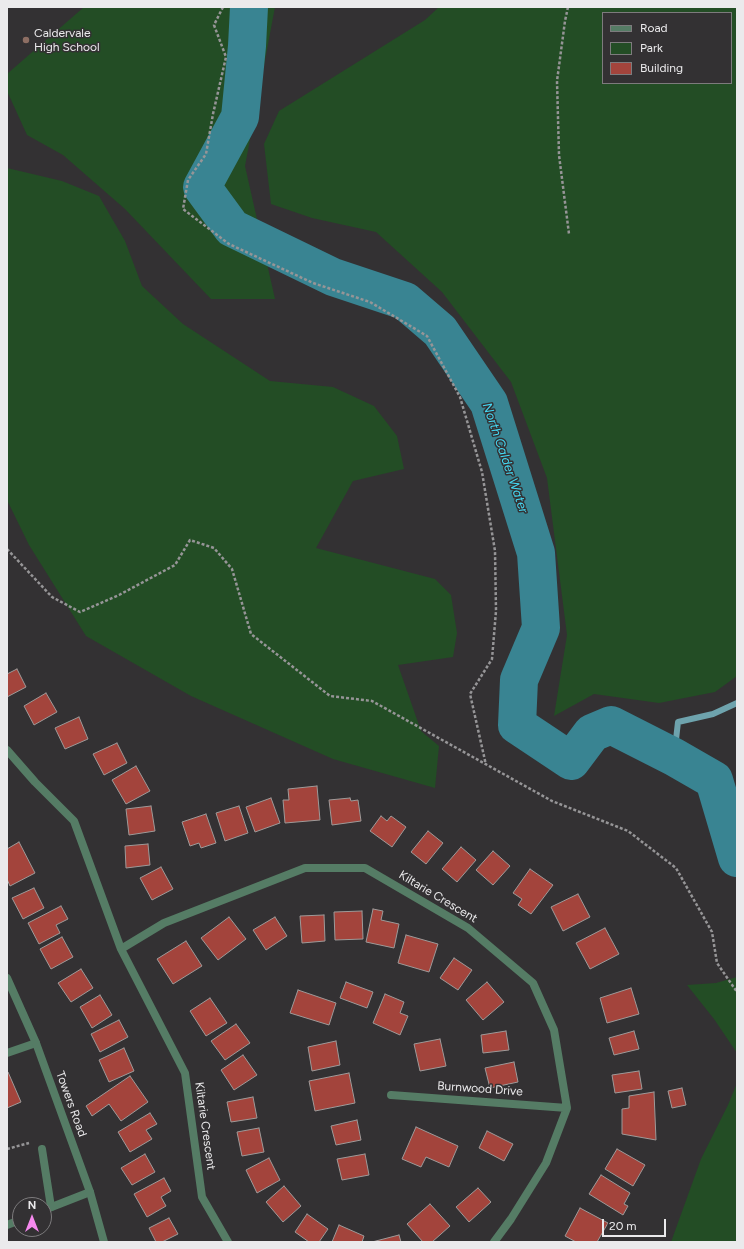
<!DOCTYPE html>
<style>
body{margin:0}
#map{position:relative;width:744px;height:1249px;overflow:hidden;background:#333133;font-family:Figtree,sans-serif}
canvas{display:block}
.frame{position:absolute;inset:0;border:8px solid #ebeaec;pointer-events:none}
.legend{position:absolute;left:602px;top:12px;width:130px;height:72px;box-sizing:border-box;background:#333133;border:1px solid #7d7b7d;margin:0;padding:5px 7px;list-style:none;font-size:12px;color:#ebeaec}
.legend li{display:flex;align-items:center;gap:8px;height:20px}
.legend b{width:20px;border:1px solid #7d7b7d}
.north{position:absolute;left:12px;top:1197px;width:40px;height:40px;box-sizing:border-box;background:#333133;border:1px solid #7d7b7d;border-radius:50%;rotate:0deg;font-size:11px;font-weight:700;line-height:16px;text-align:center;color:#ebeaec}
.north::after{content:'';display:block;margin:auto;width:14px;height:18px;background:#f689ee;clip-path:polygon(50% 0,100% 100%,50% 72%,0 100%)}
.scale{position:absolute;left:602px;top:1219px;width:64px;height:18px;box-sizing:border-box;border:2px solid #ebeaec;border-top:0;padding-left:5px;font-size:12px;line-height:14px;white-space:nowrap;color:#ebeaec;-webkit-text-stroke:3px #333133;paint-order:stroke}
</style>
<div id="map">
<canvas width="744" height="1249"></canvas>
<div class="frame"></div>
<ul class="legend">
<li><b style="height:5px;background:#557c65"></b>Road</li>
<li><b style="height:11px;background:#234d25"></b>Park</li>
<li><b style="height:11px;background:#a3443c"></b>Building</li>
</ul>
<div class="north">N</div>
<div class="scale">20 m</div>
</div>
<script>
const c = document.querySelector('canvas').getContext('2d');
c.lineJoin = 'round';
function paint(path, color) { c.fillStyle = color; c.fill(path, 'evenodd'); }
const poly = rows => new Path2D(rows.map(r => 'M' + r).join(''));
function strokePath(path, color, width, dash) { c.strokeStyle = color; c.lineWidth = width; c.lineCap = dash ? 'butt' : 'round'; c.setLineDash(dash || []); c.stroke(path); }
function label(font, color, halo, rows, align = 'center') {
  c.font = font + ' Figtree,sans-serif'; c.lineWidth = 3; c.setLineDash([]); c.textBaseline = 'middle'; c.strokeStyle = halo; c.fillStyle = color; for (const [text, x, y, turn = 0] of rows) {
    c.save(); c.translate(x, y); c.rotate((+turn || 0) * Math.PI / 180); c.textAlign = isNaN(turn) ? turn : align; if (halo) c.strokeText(text, 0, 0); c.fillText(text, 0, 0); c.restore();
  }
}
paint(poly([
 [84,7,275,7,245,166,275,299,211,299,125,209,63,155,27,135,7,91,7,74],
 [439,7,737,7,737,676,715,692,659,703,594,694,554,716,567,635,547,478,511,382,442,292,376,232,312,218,271,204,264,144,279,111,425,20],
 [603,13,731,13,731,83,603,83],
 [7,168,62,181,99,196,125,241,142,286,183,324,270,381,333,387,374,406,397,436,404,469,353,481,316,548,435,579,451,595,457,633,453,657,398,665,421,731,439,746,435,788,333,759,191,696,86,636,29,545,7,500],
 [737,977,737,1053,714,1019,687,985,716,983],
 [737,1083,737,1242,671,1242,701,1159,728,1105]
]), '#234d25');
strokePath(poly([
 [674,757,678,722,713,714,737,703]
]), '#6ea3ad', 6);
strokePath(poly([
 [249,7,247,46,240,117,202,187,232,228,333,277,405,301,440,331,489,403,536,553,541,628,519,680,517,725,571,761,592,733,611,725,674,757,714,780,737,858]
]), '#398492', 38);
const building = poly([
 [17,669,26,687,7,697,7,674,17,669],
 [46,693,57,712,34,725,24,706,46,693],
 [79,717,88,739,65,749,55,728,79,717],
 [117,743,127,763,104,775,93,754,117,743],
 [136,766,150,791,126,804,112,780,136,766],
 [317,786,320,820,285,823,283,800,289,800,288,789,317,786],
 [271,798,280,823,255,832,246,807,271,798],
 [350,798,351,801,358,800,361,821,332,825,329,800,350,798],
 [151,806,155,831,129,835,126,809,151,806],
 [239,806,248,833,225,841,216,813,239,806],
 [206,814,216,843,201,848,199,843,190,846,182,822,206,814],
 [381,816,387,821,391,816,406,827,392,847,370,831,381,816],
 [428,831,443,843,426,864,411,852,428,831],
 [19,842,35,873,10,886,7,879,7,849,19,842],
 [148,844,150,865,126,868,125,846,148,844],
 [461,847,476,860,457,882,442,869,461,847],
 [493,851,510,866,493,885,476,870,493,851],
 [161,867,173,889,152,900,140,878,161,867],
 [530,869,553,885,531,914,518,905,522,899,513,893,530,869],
 [34,888,44,908,23,919,12,898,34,888],
 [578,894,590,917,563,931,551,907,578,894],
 [61,906,68,919,56,925,60,933,39,944,28,923,61,906],
 [373,909,383,911,381,920,399,924,394,948,366,942,373,909],
 [362,911,363,939,335,940,334,912,362,911],
 [324,915,325,941,302,943,300,916,324,915],
 [229,917,246,939,218,960,201,938,229,917],
 [275,917,287,936,266,950,253,930,275,917],
 [605,928,619,954,590,969,576,943,605,928],
 [406,935,438,944,429,972,398,963,406,935],
 [62,937,73,957,51,969,40,949,62,937],
 [186,941,202,966,173,984,157,959,186,941],
 [454,958,472,970,458,990,440,978,454,958],
 [81,969,93,988,71,1002,58,983,81,969],
 [346,982,373,992,367,1008,340,998,346,982],
 [487,982,504,1002,483,1020,466,1000,487,982],
 [631,988,639,1014,607,1023,600,998,631,988],
 [298,990,336,1003,329,1025,290,1013,298,990],
 [385,994,404,1002,400,1013,408,1016,400,1035,373,1023,385,994],
 [100,995,112,1015,92,1028,80,1007,100,995],
 [210,998,227,1023,206,1036,190,1011,210,998],
 [119,1020,128,1037,100,1052,91,1034,119,1020],
 [236,1024,250,1043,225,1060,211,1041,236,1024],
 [506,1031,509,1050,483,1053,481,1035,506,1031],
 [634,1031,639,1049,614,1055,609,1038,634,1031],
 [440,1039,446,1066,420,1071,414,1044,440,1039],
 [336,1041,340,1065,312,1071,308,1047,336,1041],
 [124,1048,134,1071,109,1082,99,1060,124,1048],
 [243,1055,257,1075,234,1090,221,1070,243,1055],
 [514,1062,518,1082,490,1088,485,1068,514,1062],
 [639,1071,642,1089,615,1093,612,1075,639,1071],
 [7,1072,8,1072,21,1102,7,1108,7,1072],
 [349,1073,355,1103,315,1111,309,1081,349,1073],
 [130,1076,148,1102,121,1121,109,1104,92,1116,86,1106,130,1076],
 [682,1088,686,1105,672,1108,668,1091,682,1088],
 [654,1092,656,1140,622,1134,622,1109,629,1108,629,1096,654,1092],
 [253,1097,257,1118,231,1122,227,1102,253,1097],
 [150,1113,157,1124,146,1130,152,1139,130,1152,118,1132,150,1113],
 [357,1120,361,1140,336,1145,331,1126,357,1120],
 [416,1127,458,1146,449,1167,426,1157,421,1167,402,1159,416,1127],
 [259,1128,264,1152,242,1156,237,1132,259,1128],
 [487,1131,513,1144,504,1161,479,1148,487,1131],
 [617,1149,645,1165,633,1186,605,1169,617,1149],
 [145,1154,155,1172,132,1185,121,1168,145,1154],
 [365,1154,369,1175,342,1180,337,1159,365,1154],
 [269,1158,280,1180,257,1193,246,1170,269,1158],
 [601,1175,630,1193,624,1204,628,1206,623,1215,589,1194,601,1175],
 [164,1178,171,1191,161,1197,166,1206,147,1217,134,1194,164,1178],
 [284,1186,301,1206,283,1222,266,1202,284,1186],
 [478,1188,491,1202,469,1222,456,1207,478,1188],
 [430,1204,450,1226,432,1242,423,1242,407,1224,430,1204],
 [580,1208,608,1223,597,1242,576,1242,565,1236,580,1208],
 [307,1214,328,1229,319,1242,309,1242,295,1232,307,1214],
 [169,1218,178,1234,162,1242,156,1242,149,1228,169,1218],
 [339,1225,364,1236,362,1242,332,1242,339,1225],
 [399,1235,401,1242,372,1242,399,1235]
]);
paint(building, '#a3443c');
strokePath(building, '#9e9a99', 1);
strokePath(poly([
 [223,7,214,25,226,57,213,114,206,154,188,180,183,209,229,244,313,283,370,302,427,336,460,397,482,472,495,551,496,611,492,659,470,694,486,765],
 [568,7,565,21,557,81,559,155,569,234],
 [7,549,52,597,80,612,119,595,175,565,190,540,214,548,232,569,251,634,330,696,372,701,552,801,628,831,676,868,712,932,717,963,737,992],
 [7,1149,29,1143]
]), '#969597', 2.5, [3, 2]);
strokePath(poly([
 [7,1053,36,1043],
 [42,1149,51,1207]
]), '#557c65', 8);
strokePath(poly([
 [7,750,35,782,74,821,121,949,185,1073,202,1197,228,1242],
 [121,949,164,923,305,868,365,868,468,928,533,983,554,1030,567,1108,546,1163,511,1219,494,1242],
 [391,1095,567,1108],
 [44,1210,90,1192],
 [7,1225,20,1220]
]), '#557c65', 8);
strokePath(poly([
 [7,978,36,1043,90,1192,104,1242]
]), '#557c65', 8);
for (const [x, y, r, color] of [
 [26,40,4,"#8d6e63"]
]) { const dot = new Path2D(); dot.arc(x, y, r, 0, 2 * Math.PI); c.fillStyle = color; c.fill(dot); strokePath(dot, '#333133', 1.5); }
label('12px', '#ebeaec', '#333133', [
 ["Caldervale",34,33],
 ["High School",34,47]
], 'left');
label('12px', '#ebeaec', '#333133', [
 ["Kiltarie Crescent",438,897,31],
 ["Burnwood Drive",480,1089,4],
 ["Towers Road",71,1104,70],
 ["Kiltarie Crescent",205,1126,82]
]);
label('italic 13px', '#44d7f2', '#333133', [
 ["North Calder Water",505,458,71]
]);
</script>
